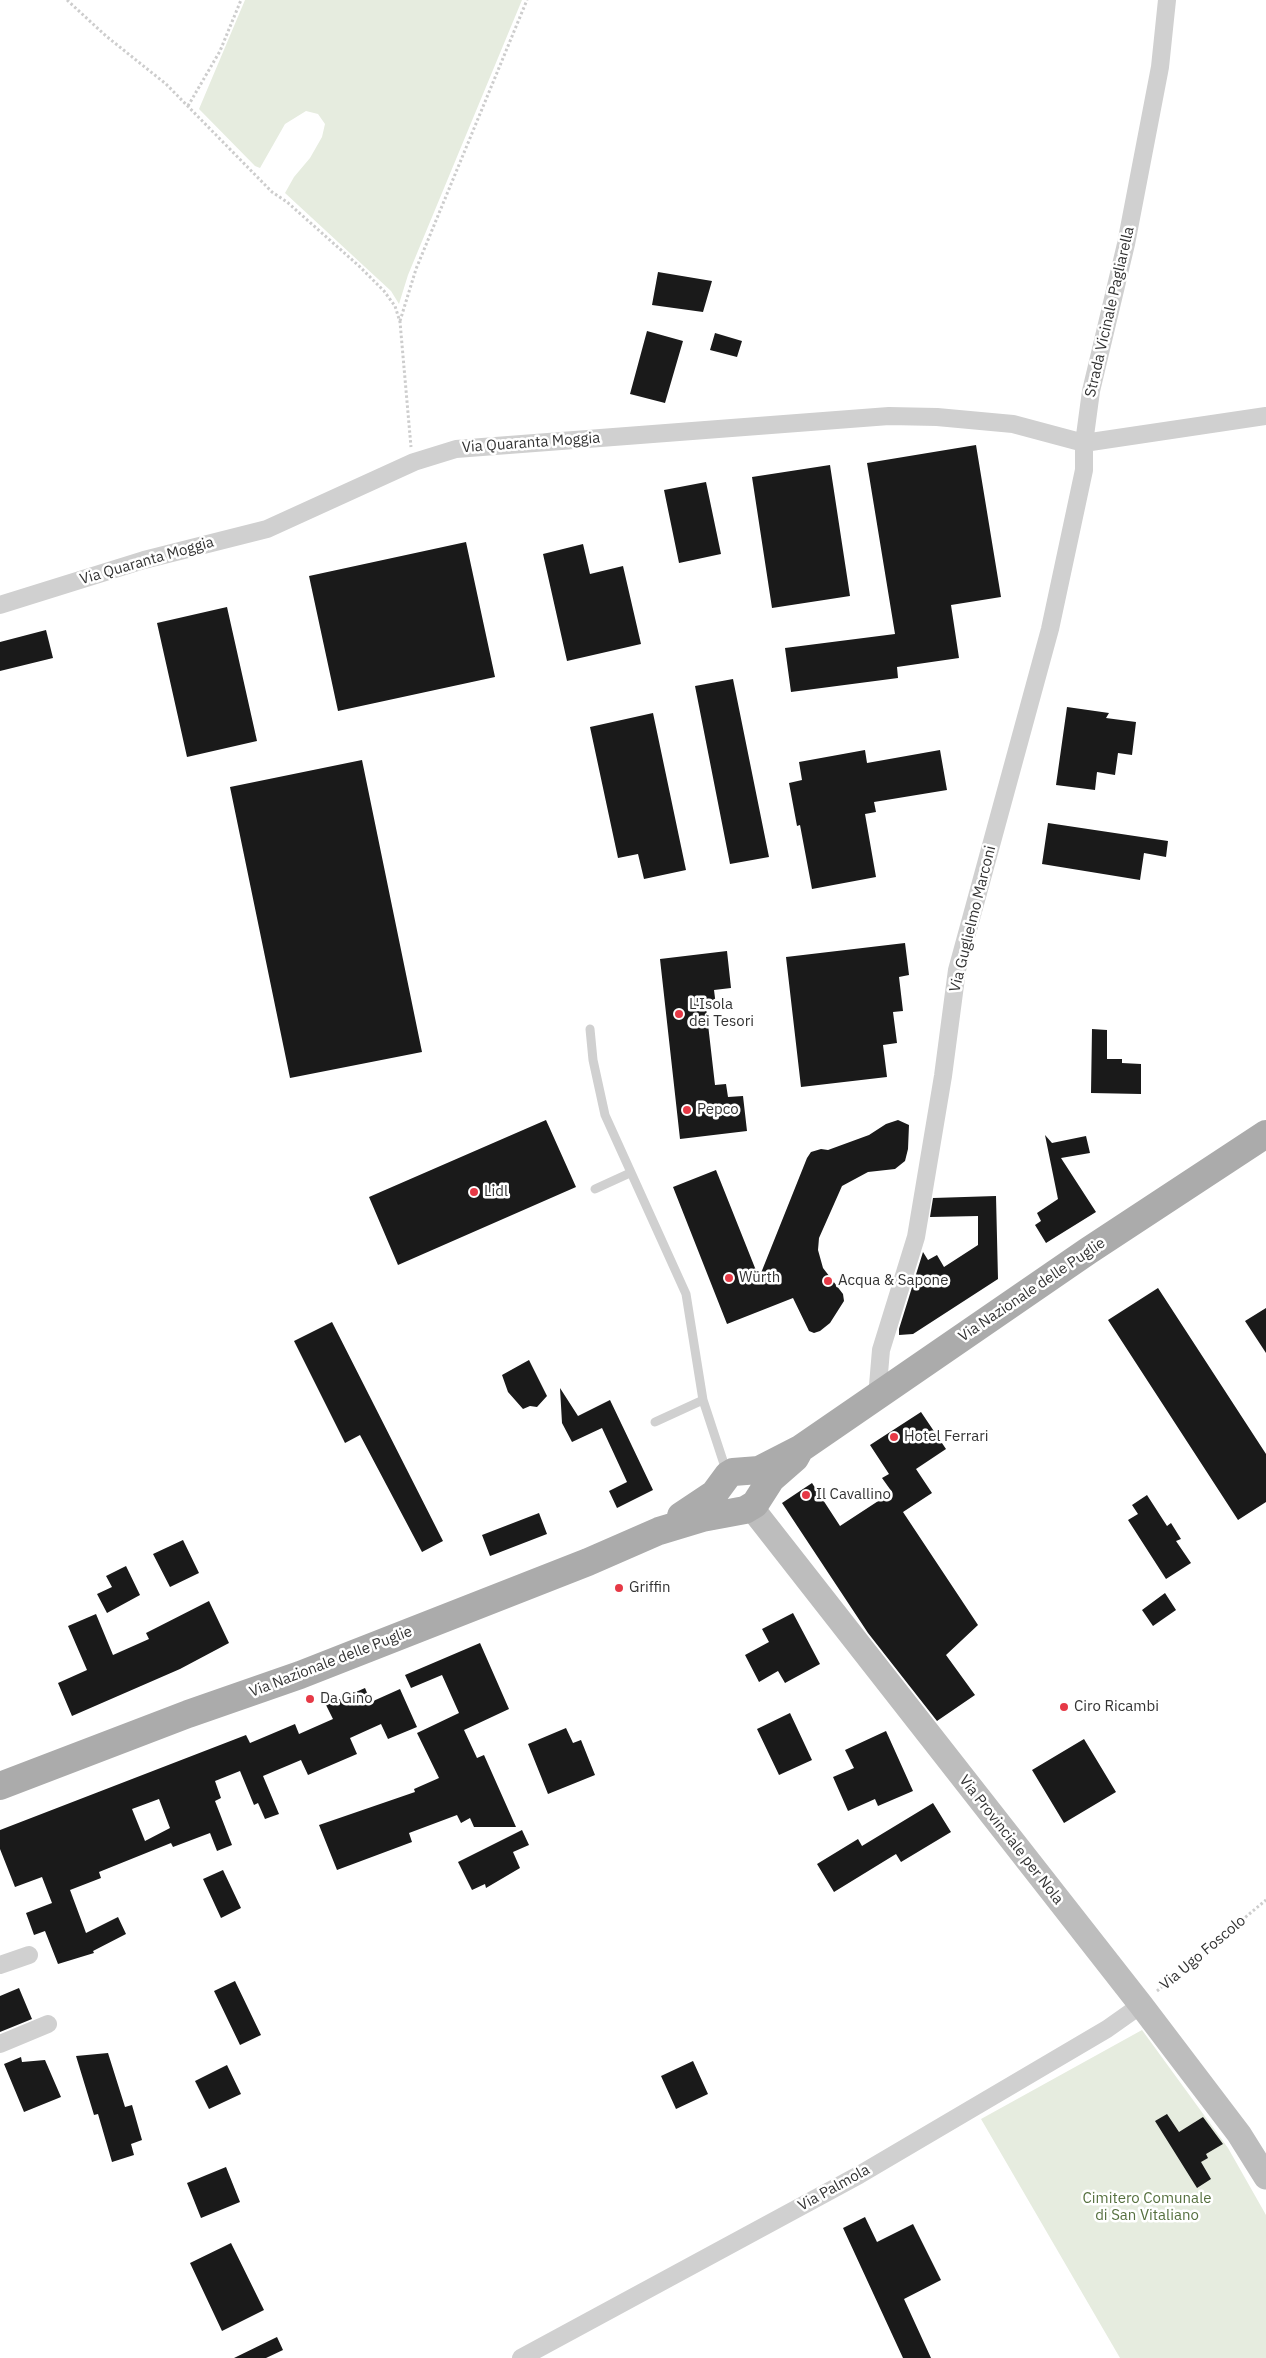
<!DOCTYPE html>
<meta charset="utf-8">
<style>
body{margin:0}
canvas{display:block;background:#fff}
</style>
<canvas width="1266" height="2358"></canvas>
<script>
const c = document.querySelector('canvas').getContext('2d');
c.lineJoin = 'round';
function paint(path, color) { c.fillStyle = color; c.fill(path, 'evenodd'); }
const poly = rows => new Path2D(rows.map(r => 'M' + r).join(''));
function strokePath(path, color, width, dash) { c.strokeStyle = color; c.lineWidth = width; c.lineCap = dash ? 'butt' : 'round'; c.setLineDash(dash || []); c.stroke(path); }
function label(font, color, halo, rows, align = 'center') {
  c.font = font + ' "IBM Plex Sans",sans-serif'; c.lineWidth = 5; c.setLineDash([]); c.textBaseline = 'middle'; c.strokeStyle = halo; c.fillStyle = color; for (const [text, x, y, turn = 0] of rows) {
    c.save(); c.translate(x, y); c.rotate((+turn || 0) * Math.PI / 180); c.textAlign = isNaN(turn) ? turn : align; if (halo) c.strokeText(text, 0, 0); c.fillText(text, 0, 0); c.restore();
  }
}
paint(poly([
 [245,0,522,0,408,275,399,304,391,291,285,193,294,177,310,158,322,137,325,124,318,114,306,111,285,124,260,168,255,166,199,109],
 [1142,2030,1228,2148,1266,2215,1266,2358,1120,2358,981,2119]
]), '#e6ecdf');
paint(poly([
 [658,272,712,281,703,312,652,305],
 [647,331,683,341,665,403,630,394],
 [715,333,742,341,737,357,710,350],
 [976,445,1001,597,951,605,959,658,897,667,898,678,791,692,785,648,895,634,867,463],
 [830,465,850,596,772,608,752,477],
 [706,482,721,554,679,563,664,490],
 [466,542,495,677,338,711,309,576],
 [583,544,590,574,623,566,641,644,567,661,543,554],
 [227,607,257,741,187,757,157,623],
 [46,630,53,658,0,671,0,642],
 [733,679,769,857,730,864,695,686],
 [1067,707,1109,713,1106,718,1136,722,1132,755,1118,753,1115,775,1097,772,1095,790,1056,785],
 [653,713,686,870,644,879,638,854,618,858,590,727],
 [865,750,867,763,940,750,947,790,874,802,876,812,865,814,876,877,812,889,800,825,797,826,789,783,802,780,799,762],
 [362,760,422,1052,290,1078,230,787],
 [1048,823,1168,841,1166,857,1144,853,1140,880,1042,864],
 [905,943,909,975,899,977,903,1011,893,1012,897,1043,883,1045,887,1077,801,1087,786,957],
 [727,951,731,988,714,990,716,1006,706,1007,715,1085,726,1084,728,1097,743,1096,747,1131,680,1139,660,959],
 [1092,1029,1107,1030,1107,1059,1122,1059,1122,1063,1141,1064,1141,1094,1091,1093],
 [546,1120,576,1187,398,1265,369,1197],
 [898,1120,909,1125,908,1149,905,1161,895,1169,868,1172,842,1186,819,1238,818,1250,823,1268,843,1294,844,1301,830,1323,820,1331,814,1333,809,1331,793,1298,727,1324,673,1187,716,1170,759,1278,807,1158,811,1152,821,1149,828,1150,869,1135,886,1124],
 [1045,1135,1052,1143,1086,1136,1090,1153,1061,1158,1096,1212,1046,1243,1035,1225,1041,1221,1037,1213,1058,1199],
 [996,1196,998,1279,913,1334,899,1335,899,1329,923,1252,928,1260,937,1255,944,1267,978,1245,978,1216,930,1217,933,1198],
 [1158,1288,1266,1454,1266,1502,1238,1520,1108,1320],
 [1266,1308,1266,1353,1245,1321],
 [332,1322,443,1541,422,1552,360,1435,345,1443,294,1341],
 [529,1360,547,1396,537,1407,530,1406,523,1409,508,1392,502,1375],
 [560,1388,578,1416,610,1400,653,1490,617,1508,609,1491,627,1482,602,1428,572,1442,562,1423],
 [921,1412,946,1449,916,1469,932,1493,903,1512,978,1625,946,1655,975,1695,937,1721,868,1633,782,1503,812,1483,840,1526,892,1492,882,1478,889,1474,870,1445],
 [1147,1495,1167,1526,1171,1523,1181,1539,1176,1541,1191,1563,1166,1579,1128,1520,1138,1514,1132,1505],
 [539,1513,547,1534,490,1556,482,1535],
 [183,1540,199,1573,170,1587,153,1554],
 [126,1566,140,1595,107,1613,97,1594,112,1587,106,1576],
 [1165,1593,1176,1610,1153,1626,1142,1610],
 [209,1601,229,1643,180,1669,72,1716,58,1683,87,1670,68,1626,96,1614,113,1655,149,1639,146,1633],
 [793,1613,820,1664,785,1683,778,1671,759,1682,745,1655,769,1642,762,1629],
 [480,1643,509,1709,464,1730,477,1758,484,1755,516,1827,474,1827,470,1818,461,1823,457,1815,409,1833,412,1842,337,1870,319,1825,415,1792,414,1789,439,1778,417,1733,459,1713,442,1675,411,1688,405,1675],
 [365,1688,371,1702,400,1689,417,1727,388,1739,381,1724,350,1738,357,1754,308,1775,301,1760,263,1776,279,1814,265,1819,258,1803,254,1805,240,1771,215,1781,221,1798,215,1801,232,1845,217,1851,210,1833,173,1847,171,1843,99,1872,101,1878,70,1890,86,1933,118,1917,126,1934,93,1951,94,1953,58,1964,45,1931,34,1935,26,1913,52,1903,42,1877,15,1887,0,1849,0,1830,246,1735,250,1743,295,1724,299,1734,333,1719,326,1705],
 [159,1799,170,1828,145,1841,132,1809],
 [790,1713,812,1760,779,1775,757,1729],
 [566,1728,573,1743,581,1740,595,1775,548,1794,528,1744],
 [886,1731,913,1791,878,1806,875,1799,848,1811,833,1777,854,1768,845,1750],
 [1084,1739,1116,1792,1064,1823,1032,1770],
 [933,1803,951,1832,901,1862,896,1854,834,1892,817,1864,858,1839,862,1846],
 [522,1830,529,1845,513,1852,520,1868,486,1888,485,1884,472,1890,458,1862],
 [223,1870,241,1908,221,1918,203,1879],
 [235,1981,261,2035,240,2045,214,1991],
 [19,1988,32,2019,0,2032,0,1996],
 [108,2053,125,2107,132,2105,142,2140,131,2144,134,2155,112,2162,98,2114,94,2115,76,2056],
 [21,2057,22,2062,45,2060,61,2097,24,2112,4,2064],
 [693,2061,708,2094,676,2109,661,2076],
 [227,2065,241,2094,209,2109,195,2081],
 [1167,2114,1179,2132,1203,2117,1223,2144,1206,2154,1208,2158,1201,2162,1211,2179,1197,2188,1155,2121],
 [226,2167,240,2202,201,2218,187,2183],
 [865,2217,877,2242,913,2224,941,2280,904,2299,931,2358,903,2358,843,2228],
 [231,2243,264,2310,222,2331,190,2263],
 [277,2337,283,2350,266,2358,234,2358]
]), '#1a1a1a');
strokePath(poly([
 [67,0,106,36,166,84,272,192,287,202,359,266,384,291,395,306,400,322,411,447],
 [188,106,220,51,241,0],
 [400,321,416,269,527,0],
 [1157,1991,1266,1900]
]), '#cdcdcd', 3, [2.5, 2.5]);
strokePath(poly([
 [590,1029,593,1060,605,1115,686,1294,703,1400,727,1473],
 [595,1189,630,1173],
 [655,1422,703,1400]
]), '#d0d0d0', 9);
strokePath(poly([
 [0,605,144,560,267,529,414,462,456,449,889,416,937,417,1013,424,1084,443,1266,416],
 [877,1397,881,1350,916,1237,943,1076,957,970,1050,629,1084,470,1084,443,1091,391,1126,244,1160,67,1167,0],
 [0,1965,29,1955],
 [0,2044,48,2024],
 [521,2358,859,2175,1107,2029,1141,2005]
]), '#d0d0d0', 18);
strokePath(poly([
 [751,1507,1141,2005,1239,2134,1266,2177]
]), '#bdbdbd', 25);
strokePath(poly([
 [681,1516,714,1494,728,1475,733,1472,759,1470,800,1449,1088,1251,1266,1134],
 [0,1786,188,1714,300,1675,588,1562,659,1531,702,1518,745,1510,755,1504,771,1479,795,1458,800,1449]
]), '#ababab', 28);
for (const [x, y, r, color] of [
 [679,1014,5,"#e63946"],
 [687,1110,5,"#e63946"],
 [474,1192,5,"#e63946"],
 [729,1278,5,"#e63946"],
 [828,1281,5,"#e63946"],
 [894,1437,5,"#e63946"],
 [806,1495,5,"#e63946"],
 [619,1588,5,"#e63946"],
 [310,1699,5,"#e63946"],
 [1064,1707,5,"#e63946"]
]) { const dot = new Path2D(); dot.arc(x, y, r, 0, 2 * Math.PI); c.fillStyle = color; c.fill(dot); strokePath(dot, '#fff', 2); }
label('15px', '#333', '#fff', [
 ["Strada Vicinale Pagliarella",1110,312,-77],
 ["Via Quaranta Moggia",531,443,-4],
 ["Via Quaranta Moggia",147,561,-16],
 ["Via Guglielmo Marconi",973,919,-76],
 ["Via Nazionale delle Puglie",1032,1290,-34],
 ["Via Nazionale delle Puglie",331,1662,-21],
 ["Via Provinciale per Nola",1011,1840,52],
 ["Via Ugo Foscolo",1203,1953,-40],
 ["Via Palmola",834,2188,-29]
]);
label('15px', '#333', '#fff', [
 ["L'Isola",689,1005],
 ["dei Tesori",689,1022],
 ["Pepco",697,1110],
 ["Lidl",484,1192],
 ["Würth",739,1278],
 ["Acqua & Sapone",838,1281],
 ["Hotel Ferrari",904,1437],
 ["Il Cavallino",816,1495],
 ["Griffin",629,1588],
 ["Da Gino",320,1699],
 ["Ciro Ricambi",1074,1707]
], 'left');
label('15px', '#56703f', '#fff', [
 ["Cimitero Comunale",1147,2199],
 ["di San Vitaliano",1147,2216]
]);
</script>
